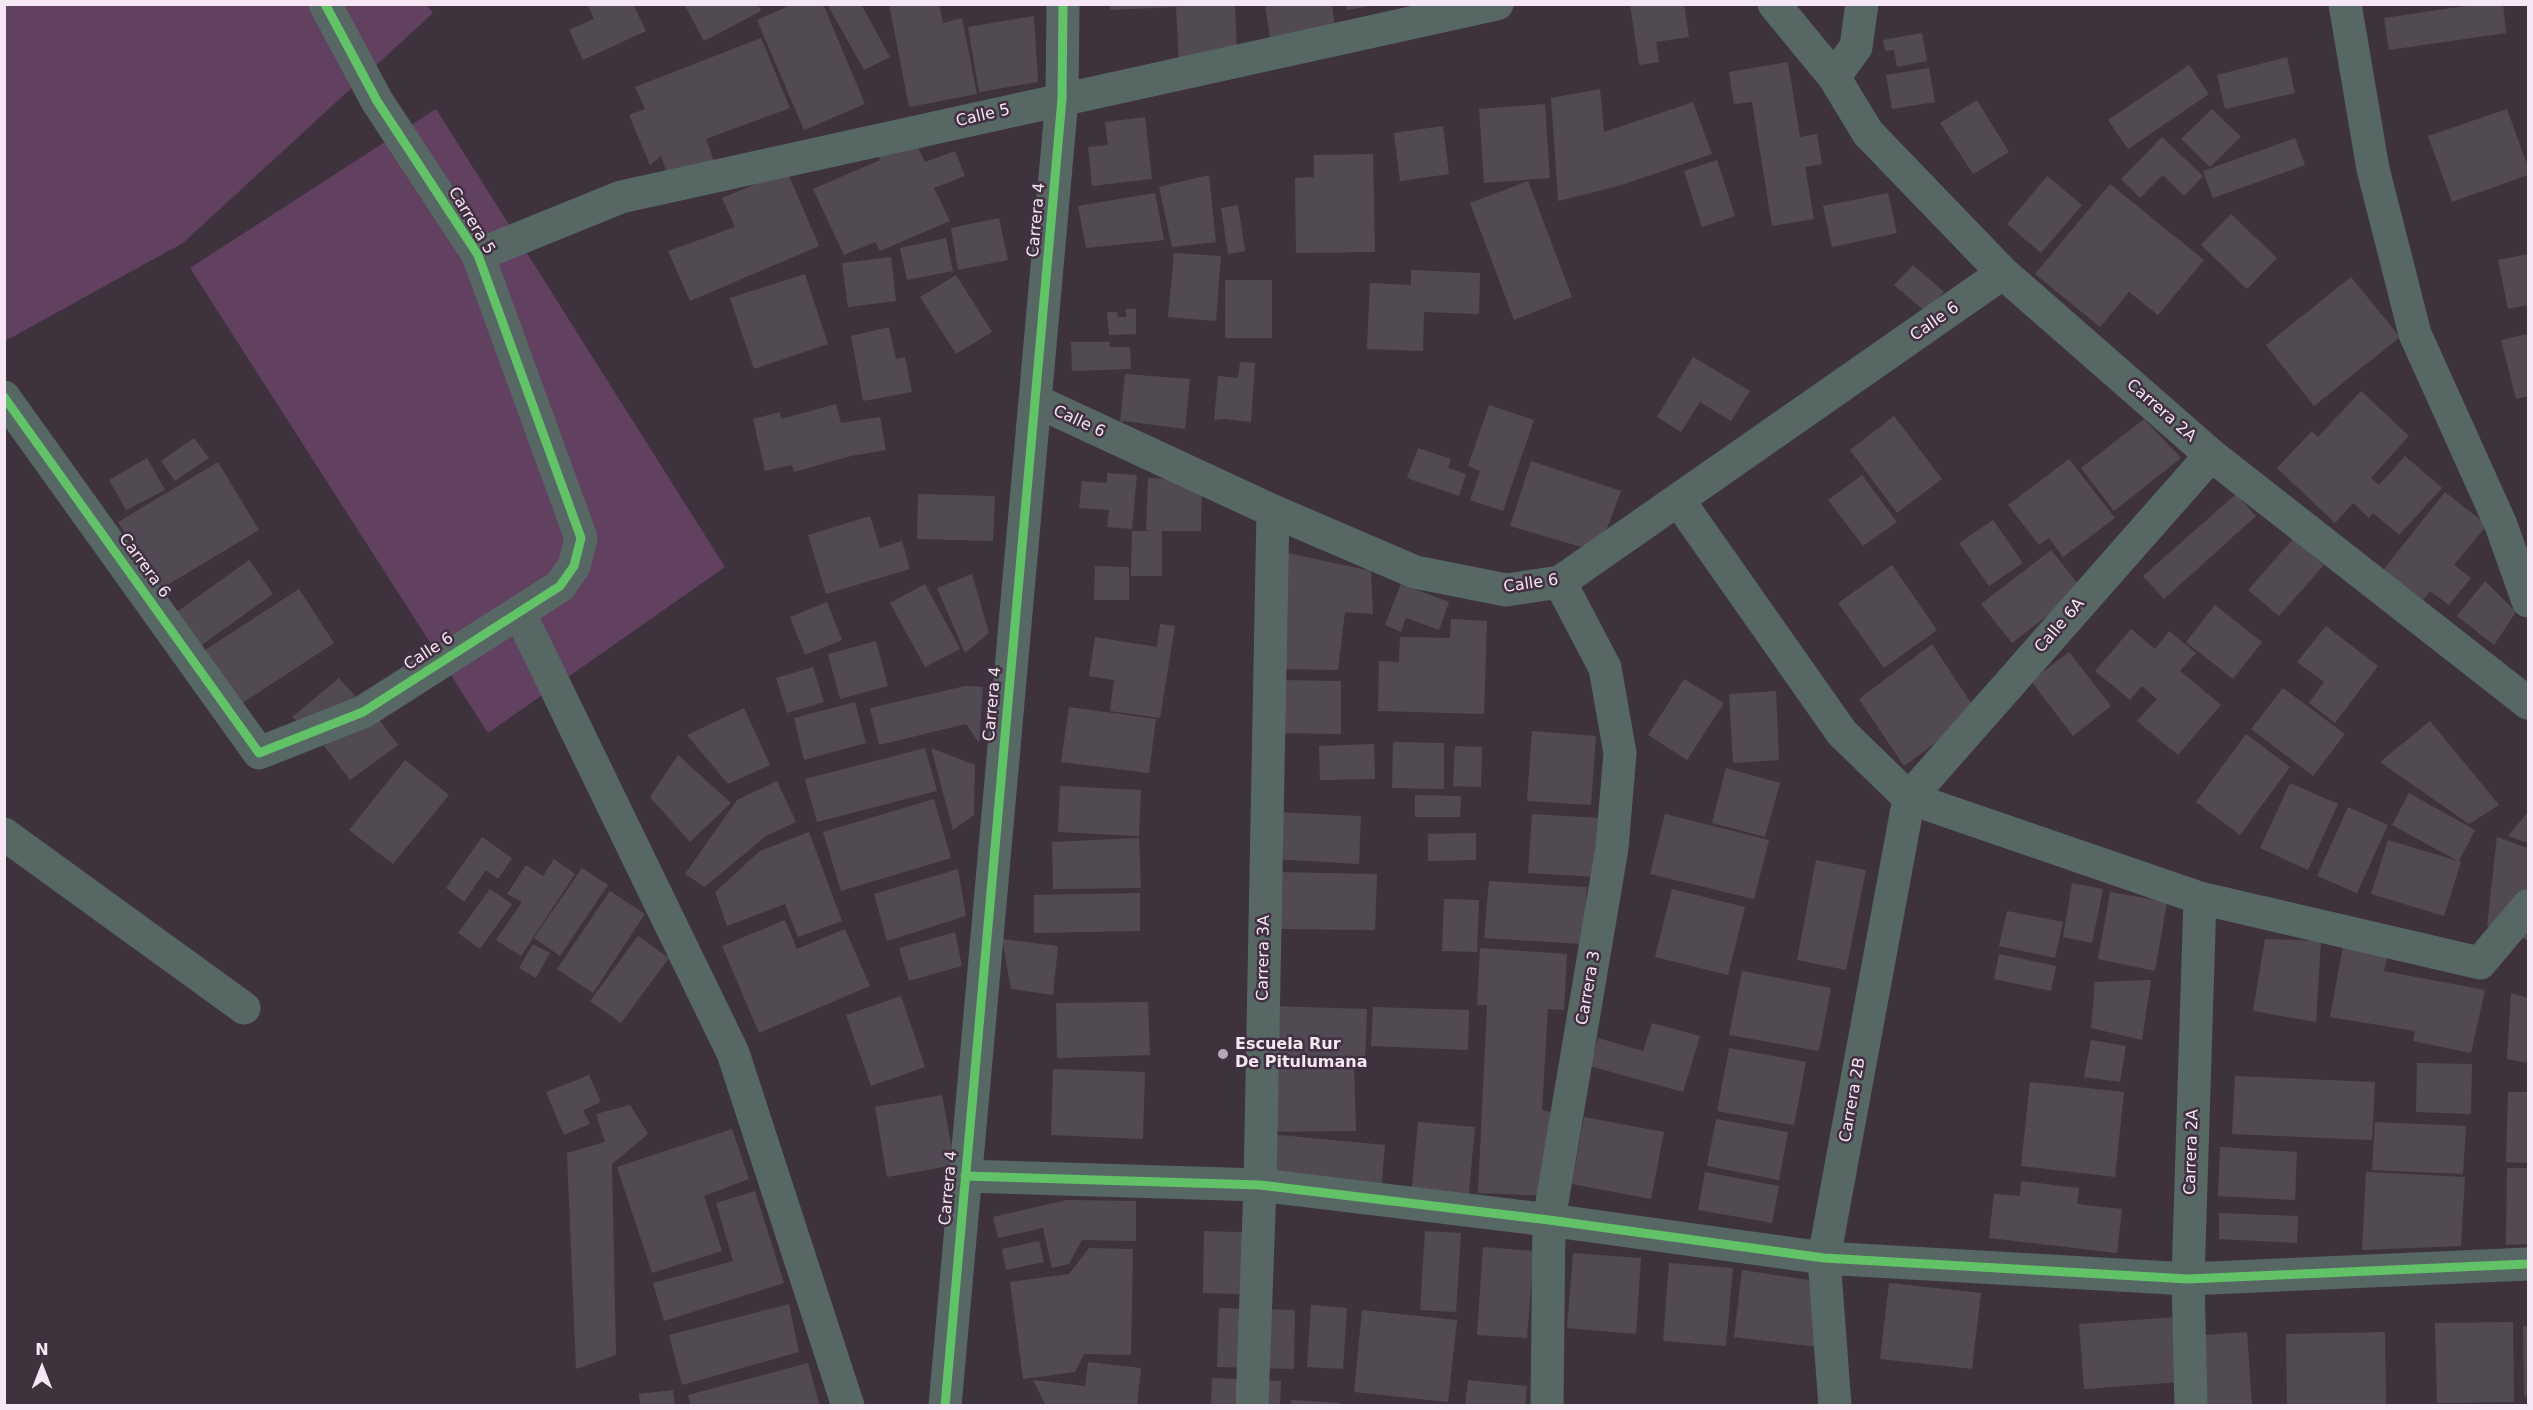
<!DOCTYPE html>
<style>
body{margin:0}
#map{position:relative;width:2533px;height:1410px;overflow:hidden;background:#3e333d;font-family:"DejaVu Sans",sans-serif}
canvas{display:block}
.frame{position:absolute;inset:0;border:6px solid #f5e8f4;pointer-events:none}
.north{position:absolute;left:12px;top:1338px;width:60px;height:60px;-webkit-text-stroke:4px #422f41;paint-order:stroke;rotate:0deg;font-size:16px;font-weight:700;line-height:24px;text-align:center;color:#f5e8f4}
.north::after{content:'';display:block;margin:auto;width:21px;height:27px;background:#f5e8f4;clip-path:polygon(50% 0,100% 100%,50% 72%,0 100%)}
</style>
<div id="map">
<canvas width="2533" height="1410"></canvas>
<div class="frame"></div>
<div class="north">N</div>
</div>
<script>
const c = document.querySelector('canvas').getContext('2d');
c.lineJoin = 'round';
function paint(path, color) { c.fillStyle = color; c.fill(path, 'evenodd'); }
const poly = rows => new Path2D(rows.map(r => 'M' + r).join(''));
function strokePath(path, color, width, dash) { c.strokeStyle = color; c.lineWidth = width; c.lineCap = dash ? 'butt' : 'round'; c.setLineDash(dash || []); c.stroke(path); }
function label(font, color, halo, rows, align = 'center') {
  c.font = font + ' "DejaVu Sans",sans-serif'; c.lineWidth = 5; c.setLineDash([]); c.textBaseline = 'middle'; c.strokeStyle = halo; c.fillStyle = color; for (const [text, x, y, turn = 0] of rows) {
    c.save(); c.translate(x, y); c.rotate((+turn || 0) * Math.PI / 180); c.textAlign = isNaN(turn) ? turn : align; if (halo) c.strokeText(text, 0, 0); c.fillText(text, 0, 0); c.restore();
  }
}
paint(poly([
 [5,5,427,5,433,13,183,243,5,341],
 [436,109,725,567,488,733,190,268]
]), '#614060');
paint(poly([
 [587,4,633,4,646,31,583,60,569,30,594,19],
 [684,4,758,4,761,11,704,41],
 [793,4,823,4,865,104,804,130,757,20],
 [827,4,861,4,890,57,864,70],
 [889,4,939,4,943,23,962,18,977,94,909,107],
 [1110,4,1235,4,1237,55,1179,67,1176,7,1110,10],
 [1265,4,1332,4,1335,28,1270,38],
 [1346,4,1370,4,1371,6,1347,10],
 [1630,4,1684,4,1689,37,1656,42,1659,62,1639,65],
 [2479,4,2503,4,2506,33,2389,50,2384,18],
 [1034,16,1038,82,979,92,968,27],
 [1922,33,1927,61,1897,67,1894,50,1885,51,1883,40],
 [761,38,790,108,706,139,715,164,670,181,661,156,650,165,629,115,645,109,635,87],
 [2287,57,2295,93,2225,109,2217,75],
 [1788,62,1800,137,1817,134,1822,164,1805,167,1814,219,1772,226,1752,102,1734,104,1729,72],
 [2189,65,2209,94,2128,149,2108,120],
 [1929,68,1935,102,1892,109,1886,75],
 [1600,89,1604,132,1693,102,1712,154,1622,185,1558,201,1551,98],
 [1977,100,2009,152,1973,174,1940,123],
 [1545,104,1550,178,1484,183,1479,109],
 [2212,109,2241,137,2210,167,2181,139],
 [2507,109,2528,167,2528,175,2452,202,2428,136],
 [1145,117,1152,179,1092,186,1088,147,1108,145,1105,122],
 [1443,126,1449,174,1400,181,1394,133],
 [912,135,925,162,955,151,965,176,934,188,950,221,880,251,875,242,844,255,813,189,880,160,874,149],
 [2162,137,2203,176,2184,196,2163,175,2140,198,2121,179],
 [2295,138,2305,165,2213,198,2203,171],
 [1373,154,1375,252,1296,253,1295,178,1314,177,1314,155],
 [1717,160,1735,216,1702,227,1684,171],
 [787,171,819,246,690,301,668,251,735,227,722,198],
 [1209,175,1216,242,1172,247,1159,187],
 [2047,176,2082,205,2041,253,2007,224],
 [1528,181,1572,297,1514,320,1470,203],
 [2110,184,2204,260,2158,315,2129,292,2100,327,2035,274],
 [1155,193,1164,240,1086,248,1078,206],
 [1888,193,1897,233,1832,247,1823,206],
 [1238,205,1245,251,1228,254,1221,208],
 [2231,214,2277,258,2247,289,2201,245],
 [999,218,1008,260,958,270,951,228],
 [946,238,953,271,907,280,900,248],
 [1174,253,1221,256,1216,321,1168,317],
 [2528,254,2528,305,2508,309,2498,260],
 [891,257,896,301,848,307,842,263],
 [1913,265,1944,292,1926,312,1894,285],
 [1411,270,1480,273,1479,314,1424,312,1423,351,1367,349,1370,283,1411,285],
 [805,274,828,344,754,369,730,298],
 [956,275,992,332,956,354,920,297],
 [2351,277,2400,337,2314,406,2266,345],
 [1225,280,1272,280,1272,338,1225,338],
 [1126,309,1136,309,1136,334,1109,335,1107,312,1117,312,1118,317,1126,317],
 [889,327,896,359,905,357,912,392,863,401,851,336],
 [2528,334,2528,396,2516,399,2501,340],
 [1071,342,1110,342,1110,347,1130,347,1131,369,1072,371],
 [1693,357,1750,391,1731,421,1700,402,1681,432,1657,417],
 [1240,362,1255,363,1251,422,1224,419,1214,420,1218,376,1238,378],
 [1125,374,1190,379,1185,429,1124,421,1120,423],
 [2361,391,2409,436,2371,478,2379,485,2405,456,2442,488,2399,535,2373,513,2369,518,2353,503,2335,523,2277,468,2312,431,2318,437],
 [836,404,841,423,880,417,886,450,851,456,794,472,792,465,765,471,753,419,780,412,781,419],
 [1489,405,1534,420,1503,511,1470,500,1480,471,1468,466],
 [1894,416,1942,479,1897,513,1850,450],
 [2144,419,2181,458,2114,511,2081,468],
 [194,438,209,458,175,481,161,461],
 [1418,448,1451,459,1448,468,1466,474,1459,496,1407,478],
 [147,458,165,490,126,510,109,480],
 [2069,459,2115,518,2063,557,2049,538,2039,545,2008,505],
 [1531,461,1621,491,1598,552,1510,526],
 [218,462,259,530,159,590,118,522],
 [1107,473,1137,475,1132,529,1107,527,1109,510,1079,508,1082,481,1107,483],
 [1862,475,1897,522,1863,546,1828,500],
 [1148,478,1202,480,1201,531,1162,531,1162,576,1131,576,1132,531,1158,531,1146,530],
 [2445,492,2487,525,2454,565,2471,578,2449,605,2430,591,2423,600,2383,570],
 [918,494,995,496,993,541,917,539],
 [2236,494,2256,516,2164,599,2143,576],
 [870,516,880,548,902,541,910,569,826,594,808,535],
 [1993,520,2023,563,1989,586,1959,543],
 [2293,539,2324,565,2279,616,2248,590],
 [2051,550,2082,589,2012,643,1981,604],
 [1283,552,1371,571,1373,614,1345,612,1338,670,1274,669],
 [249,560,273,594,178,662,153,629],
 [1892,565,1937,630,1884,668,1838,603],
 [1095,566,1129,567,1129,600,1094,600],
 [972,574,989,633,965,653,937,588],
 [2485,581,2516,612,2494,645,2457,616],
 [925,584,960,649,925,667,890,603],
 [1401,584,1449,602,1439,630,1406,618,1401,632,1385,625],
 [299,589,334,643,235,708,199,654],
 [827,602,842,640,805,655,790,617],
 [2215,605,2262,642,2233,679,2186,642],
 [1451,619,1487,621,1484,714,1378,711,1379,661,1399,662,1400,637,1450,638],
 [1160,624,1175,626,1160,718,1110,711,1114,680,1089,676,1095,637,1157,647],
 [2326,626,2378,666,2335,723,2309,703,2324,682,2297,662],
 [2131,629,2155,649,2169,631,2196,653,2180,671,2221,705,2178,755,2137,721,2157,699,2142,686,2130,700,2095,671],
 [876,641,888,686,840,699,828,654],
 [1932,644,1977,712,1904,766,1859,699],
 [2069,652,2111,706,2073,736,2031,681],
 [813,667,824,702,787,713,776,678],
 [339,678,361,703,320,738,292,717],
 [1684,679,1724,703,1687,760,1648,735],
 [1276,680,1341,681,1341,734,1276,733],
 [965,686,983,687,979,743,966,724,879,745,870,708],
 [2283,688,2345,734,2313,776,2251,729],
 [1776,691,1779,760,1733,763,1729,694],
 [855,702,866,743,804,760,794,718],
 [1069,707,1156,719,1149,773,1061,762],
 [744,708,770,765,728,784,687,735],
 [372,710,398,745,350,780,324,746],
 [2430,721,2499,805,2469,824,2380,762],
 [1532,731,1596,736,1591,805,1527,801],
 [2246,734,2290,767,2240,835,2196,802],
 [1393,742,1444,743,1444,789,1392,788],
 [1374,744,1375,779,1320,780,1319,746],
 [1455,746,1482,747,1481,787,1453,786],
 [925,748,937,791,817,822,805,779],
 [931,748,975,765,974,815,953,830],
 [678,755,731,803,690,842,650,797],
 [405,760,449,795,393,864,349,830],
 [1726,768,1780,783,1765,837,1712,823],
 [777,781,796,822,766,836,705,887,685,874,737,800],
 [2290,783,2338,804,2308,870,2260,848],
 [1060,786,1141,790,1139,836,1058,832],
 [2409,793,2475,830,2459,861,2461,862,2444,916,2371,894,2388,840,2458,861,2392,825],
 [1415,795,1461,796,1460,817,1415,817],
 [934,799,951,858,841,891,823,832],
 [2348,807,2388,825,2357,893,2317,876],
 [1276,812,1361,816,1359,864,1274,859],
 [2528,812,2528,843,2508,836],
 [1532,814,1600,818,1596,877,1528,873],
 [1665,814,1769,840,1754,899,1650,874],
 [809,832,842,921,798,937,785,904,727,926,715,892,760,851],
 [1476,833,1476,860,1428,861,1428,834],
 [482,837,512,858,498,879,486,870,464,902,446,888],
 [2497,837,2528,848,2528,940,2487,926],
 [1139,838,1141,888,1053,889,1052,842],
 [554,859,575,874,521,956,496,940,522,902,507,894,526,865,543,876],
 [1816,860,1866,870,1846,970,1797,960],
 [582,868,608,885,560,956,534,938],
 [958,869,966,916,887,941,874,894],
 [1274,872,1377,874,1375,930,1273,929],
 [1489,881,1587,887,1583,944,1484,938],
 [2072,883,2103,889,2092,943,2063,937],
 [490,889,512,904,480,949,458,933],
 [1672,889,1745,907,1728,975,1655,957],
 [610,891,645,914,593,993,557,969],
 [2110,892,2167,902,2155,971,2098,959],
 [1140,893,1140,931,1034,933,1034,895],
 [1444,899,1479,900,1477,952,1442,951],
 [2007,911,2063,922,2055,958,1999,946],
 [785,920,797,949,845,929,870,986,759,1033,722,946],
 [955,932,962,966,909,981,899,948],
 [638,936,669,958,621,1023,590,1001],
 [1002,939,1058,946,1053,995,1011,989],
 [2265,939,2321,941,2316,1022,2253,1011],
 [533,944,550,953,536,978,519,968],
 [2343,946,2388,954,2384,971,2485,990,2471,1053,2413,1041,2415,1031,2330,1017],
 [1480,948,1567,954,1564,1010,1548,1009,1542,1110,1551,1112,1548,1196,1478,1193,1487,1005,1477,1005],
 [1999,954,2056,966,2051,991,1994,979],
 [1742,971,1831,988,1819,1051,1729,1035],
 [2151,980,2142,1040,2091,1028,2095,982],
 [2511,993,2528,998,2528,1063,2507,1059],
 [901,996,925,1067,871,1086,846,1015],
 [1148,1002,1150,1055,1057,1058,1056,1003],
 [1268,1006,1367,1009,1365,1064,1354,1063,1356,1131,1268,1132],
 [1373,1007,1469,1010,1468,1050,1371,1046],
 [1652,1023,1700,1036,1683,1092,1590,1066,1598,1038,1643,1051],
 [2091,1040,2126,1046,2120,1082,2084,1077],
 [1729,1048,1806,1062,1794,1125,1717,1111],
 [2417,1063,2472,1064,2471,1114,2416,1112],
 [1053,1069,1145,1072,1143,1139,1051,1135],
 [589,1075,601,1102,583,1110,590,1124,564,1135,546,1092],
 [2235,1076,2375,1082,2372,1140,2232,1134],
 [2030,1082,2124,1092,2115,1177,2021,1166],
 [2508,1092,2528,1092,2528,1163,2506,1162],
 [942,1095,955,1165,887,1177,875,1107],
 [630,1105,648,1134,612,1164,616,1355,576,1369,567,1153,605,1142,596,1114],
 [1584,1117,1664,1132,1651,1199,1572,1184],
 [1716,1119,1788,1132,1779,1180,1707,1166],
 [1418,1122,1475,1127,1468,1201,1411,1196],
 [2375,1122,2466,1126,2463,1174,2372,1170],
 [732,1129,749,1179,704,1196,722,1251,652,1273,617,1167],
 [1269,1134,1385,1145,1381,1192,1265,1181],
 [2220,1147,2297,1152,2295,1200,2218,1196],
 [2507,1168,2528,1168,2528,1244,2506,1245],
 [1705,1172,1779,1186,1772,1223,1698,1210],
 [2366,1172,2465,1177,2461,1246,2362,1250],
 [2021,1181,2079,1188,2077,1204,2122,1209,2117,1253,1989,1238,1994,1194,2020,1196],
 [755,1191,784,1283,664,1321,653,1283,733,1261,716,1203],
 [1067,1200,1136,1201,1136,1241,1082,1240,1069,1264,1052,1268,1043,1228,998,1238,993,1217],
 [2219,1213,2298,1216,2297,1243,2219,1239],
 [1204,1231,1268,1233,1266,1295,1203,1293],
 [1425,1231,1461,1233,1456,1312,1420,1310],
 [1039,1241,1044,1262,1006,1270,1002,1249],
 [1483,1247,1534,1251,1527,1338,1477,1335],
 [1089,1248,1133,1249,1131,1355,1084,1354,1075,1372,1023,1379,1010,1282,1069,1274],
 [1573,1253,1641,1258,1636,1334,1567,1328],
 [1669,1263,1733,1268,1726,1346,1663,1341],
 [1742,1270,1822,1282,1825,1348,1734,1337],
 [1889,1283,1981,1293,1972,1369,1880,1359],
 [789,1304,799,1352,682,1385,669,1335],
 [1311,1305,1347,1308,1343,1369,1307,1367],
 [1219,1308,1295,1310,1294,1369,1217,1367],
 [1362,1310,1457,1320,1448,1402,1354,1392],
 [2177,1317,2181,1382,2084,1389,2079,1324],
 [2513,1322,2514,1402,2437,1403,2435,1323],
 [2523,1326,2528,1326,2528,1396,2524,1397],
 [2247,1332,2252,1406,2197,1406,2192,1336],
 [2385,1332,2386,1406,2287,1406,2286,1334],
 [1088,1362,1141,1368,1137,1406,1046,1406,1033,1380,1085,1386],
 [808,1363,820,1406,691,1406,688,1395],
 [1212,1378,1281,1381,1280,1406,1211,1406],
 [1468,1380,1527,1386,1525,1406,1465,1406],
 [673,1390,675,1406,640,1406,639,1394],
 [1291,1400,1340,1403,1340,1406,1291,1406]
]), '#524a52');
strokePath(poly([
 [1774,4,1834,77,1868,133,2003,273,2211,455,2528,703],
 [2345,4,2373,169,2415,334,2501,525,2528,601],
 [1834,77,1856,47,1862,4],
 [478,255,621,197,1497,4],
 [4,397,259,753,363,712,560,586,574,566,581,538,478,255,377,101,325,4],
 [1036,401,1273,511,1415,572,1506,590,1560,582,2003,273],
 [1679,501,1842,733,1909,798,2200,898,2480,963,2528,906],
 [519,612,733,1053,848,1406],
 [1909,798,2211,455],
 [4,834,244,1008],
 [965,1176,1260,1185,1549,1220,1824,1258,2188,1279,2528,1264],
 [945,1406,1062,99,1063,4],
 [1252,1406,1260,1185,1273,511],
 [1547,1406,1549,1220,1612,848,1620,753,1605,668,1560,582],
 [1835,1406,1824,1258,1909,798],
 [2191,1406,2188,1279,2200,898]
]), '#576864', 33);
strokePath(poly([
 [4,397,259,753,363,712,560,586,574,566,581,538,478,255,377,101,325,4],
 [965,1176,1260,1185,1549,1220,1824,1258,2188,1279,2528,1264],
 [945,1406,1062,99,1063,4]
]), '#61c268', 9);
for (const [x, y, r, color] of [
 [1223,1054,6,"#b5a9b4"]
]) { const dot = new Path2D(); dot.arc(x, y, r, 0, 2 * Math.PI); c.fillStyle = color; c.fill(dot); strokePath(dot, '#422f41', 2); }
label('16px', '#f5e8f4', '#422f41', [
 ["Calle 5",983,116,-13],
 ["Carrera 4",1037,220,-85],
 ["Carrera 5",471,221,59],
 ["Calle 6",1935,322,-35],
 ["Carrera 2A",2161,411,41],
 ["Calle 6",1079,422,25],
 ["Carrera 6",144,566,54],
 ["Calle 6",1531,584,-8],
 ["Calle 6A",2060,626,-49],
 ["Calle 6",429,652,-33],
 ["Carrera 4",993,704,-85],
 ["Carrera 3A",1264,958,-89],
 ["Carrera 3",1589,988,-80],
 ["Carrera 2B",1853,1100,-80],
 ["Carrera 2A",2192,1152,-88],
 ["Carrera 4",949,1188,-85]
]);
label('bold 16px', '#f5e8f4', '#422f41', [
 ["Escuela Rur",1235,1045],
 ["De Pitulumana",1235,1063]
], 'left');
</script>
